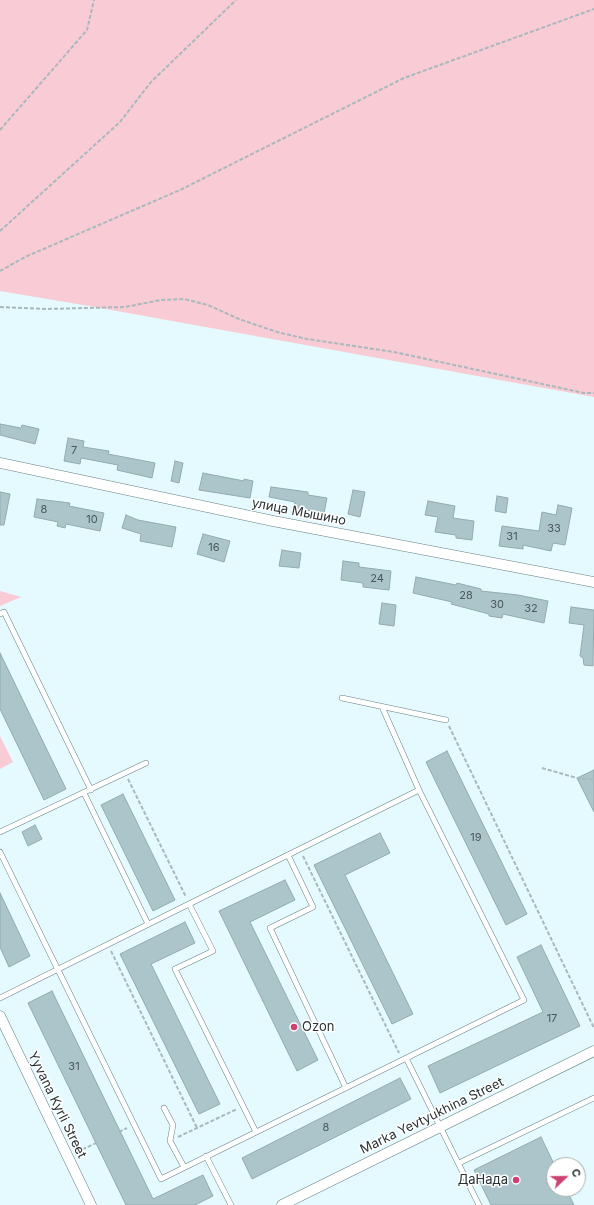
<!DOCTYPE html>
<meta charset="utf-8">
<style>
body{margin:0}
#map{position:relative;width:594px;height:1205px;overflow:hidden;background:#e4fafe;font-family:Inter,sans-serif}
canvas{display:block}
.north{position:absolute;left:546px;top:1157px;width:40px;height:40px;box-sizing:border-box;background:#fff;border:1px solid #a9adae;border-radius:50%;rotate:68deg;font-size:11px;font-weight:700;line-height:16px;text-align:center;color:#283234}
.north::after{content:'';display:block;margin:auto;width:14px;height:18px;background:#ce4272;clip-path:polygon(50% 0,100% 100%,50% 72%,0 100%)}
</style>
<div id="map">
<canvas width="594" height="1205"></canvas>
<div class="north">С</div>
</div>
<script>
const c = document.querySelector('canvas').getContext('2d');
c.lineJoin = 'round';
function paint(path, color) { c.fillStyle = color; c.fill(path, 'evenodd'); }
const poly = rows => new Path2D(rows.map(r => 'M' + r).join(''));
function strokePath(path, color, width, dash) { c.strokeStyle = color; c.lineWidth = width; c.lineCap = dash ? 'butt' : 'round'; c.setLineDash(dash || []); c.stroke(path); }
function label(font, color, halo, rows, align = 'center') {
  c.font = font + ' Inter,sans-serif'; c.lineWidth = 3; c.setLineDash([]); c.textBaseline = 'middle'; c.strokeStyle = halo; c.fillStyle = color; for (const [text, x, y, turn = 0] of rows) {
    c.save(); c.translate(x, y); c.rotate((+turn || 0) * Math.PI / 180); c.textAlign = isNaN(turn) ? turn : align; if (halo) c.strokeText(text, 0, 0); c.fillText(text, 0, 0); c.restore();
  }
}
paint(poly([
 [0,0,594,0,594,397,89,306,0,291],
 [0,591,21,597,0,606],
 [0,736,13,762,0,769]
]), '#f9cbd5');
const building = poly([
 [0,424,21,428,22,425,39,429,35,444,0,435,0,424],
 [68,438,84,441,83,447,109,451,108,454,155,463,152,478,117,470,118,465,81,458,80,464,64,461,68,438],
 [175,461,183,463,179,483,171,481,175,461],
 [203,473,244,481,244,479,253,481,250,498,199,490,203,473],
 [271,487,308,492,308,495,327,498,324,513,294,508,295,502,269,497,271,487],
 [353,490,365,492,360,517,348,514,353,490],
 [0,492,10,494,4,525,0,525,0,492],
 [497,496,508,498,506,513,495,511,497,496],
 [37,499,70,503,69,506,104,513,100,531,66,524,65,528,57,526,58,522,34,517,37,499],
 [428,501,455,506,453,518,474,521,472,540,456,538,456,535,435,532,438,517,425,515,428,501],
 [558,505,572,508,565,545,553,543,551,551,523,545,523,549,499,546,502,526,539,531,542,512,556,515,558,505],
 [126,515,138,520,176,527,172,547,140,541,141,534,122,528,126,515],
 [203,534,230,541,224,562,197,554,203,534],
 [282,550,301,553,299,568,279,566,282,550],
 [343,561,359,563,359,567,391,571,389,590,363,587,363,583,341,580,343,561],
 [416,577,456,585,457,583,481,589,481,591,518,595,548,601,544,623,503,614,502,618,489,616,489,614,451,604,452,602,413,593,416,577],
 [382,603,396,605,394,626,379,624,382,603],
 [571,607,594,610,593,666,584,665,583,658,580,656,584,625,569,623,571,607],
 [0,653,66,789,44,800,0,709,0,653],
 [447,751,527,914,506,925,426,762,447,751],
 [594,770,594,812,577,778,594,770],
 [123,794,175,900,153,911,101,805,123,794],
 [35,825,42,839,28,846,22,832,35,825],
 [380,833,390,853,345,875,413,1014,392,1024,314,865,380,833],
 [285,880,295,900,250,922,318,1060,297,1071,219,911,285,880],
 [0,893,30,956,9,967,0,947,0,893],
 [185,922,195,943,151,964,220,1104,199,1114,120,954,185,922],
 [541,945,580,1026,440,1093,428,1066,543,1012,517,957,541,945],
 [52,991,153,1199,203,1175,213,1196,195,1205,126,1205,28,1003,52,991],
 [400,1078,411,1099,252,1179,242,1158,400,1078],
 [541,1137,554,1164,554,1189,566,1189,574,1205,491,1205,474,1170,541,1137]
]);
paint(building, '#abc5ca');
strokePath(building, '#91abb0', 1);
const lane = poly([
 [0,614,4,612,91,790],
 [342,698,446,720],
 [84,793,148,924],
 [0,832,146,763],
 [0,852,161,1179,524,1000,419,790,383,709],
 [288,855,313,907,270,928,346,1088],
 [189,904,419,790],
 [0,998,189,904,213,951,175,969,256,1132],
 [406,1058,479,1205],
 [164,1108,173,1125,170,1141,184,1167],
 [206,1156,231,1205],
 [459,1163,594,1098]
]);
const street = poly([
 [0,463,273,521,594,582],
 [0,1016,91,1205],
 [282,1205,594,1051]
]);
strokePath(lane, '#677f84', 6);
strokePath(street, '#677f84', 11);
strokePath(poly([
 [0,130,87,30,94,0],
 [0,231,120,122,151,82,236,0],
 [0,271,25,257,180,190,404,78,594,9],
 [0,307,45,309,125,307,161,300,184,299,208,305,239,319,277,332,307,339,394,352,584,393,594,393],
 [449,726,594,1028],
 [542,768,577,778,594,780],
 [128,779,186,897],
 [303,856,399,1053],
 [111,951,197,1128],
 [119,1132,127,1128],
 [178,1137,237,1109],
 [77,1152,96,1143]
]), '#a7b9bc', 2, [4, 2]);
strokePath(lane, '#fff', 5);
strokePath(street, '#fff', 10);
for (const [x, y, r, color] of [
 [294,1027,4,"#ce4272"],
 [516,1180,4,"#ce4272"]
]) { const dot = new Path2D(); dot.arc(x, y, r, 0, 2 * Math.PI); c.fillStyle = color; c.fill(dot); strokePath(dot, '#fff', 1.5); }
label('11px', '#49575a', null, [
 ["7",74,451],
 ["8",44,510],
 ["10",92,520],
 ["33",554,529],
 ["31",512,537],
 ["16",214,548],
 ["24",377,579],
 ["28",466,596],
 ["30",497,605],
 ["32",531,609],
 ["19",476,838],
 ["17",552,1019],
 ["31",74,1067],
 ["8",326,1128]
]);
label('13px', '#283234', '#fff', [
 ["улица Мышино",299,512,11],
 ["Yyvana Kyrli Street",57,1105,64],
 ["Marka Yevtyukhina Street",432,1116,-26]
]);
label('13px', '#283234', '#fff', [
 ["Ozon",302,1027],
 ["ДаНада",508,1180,"right"]
], 'left');
</script>
